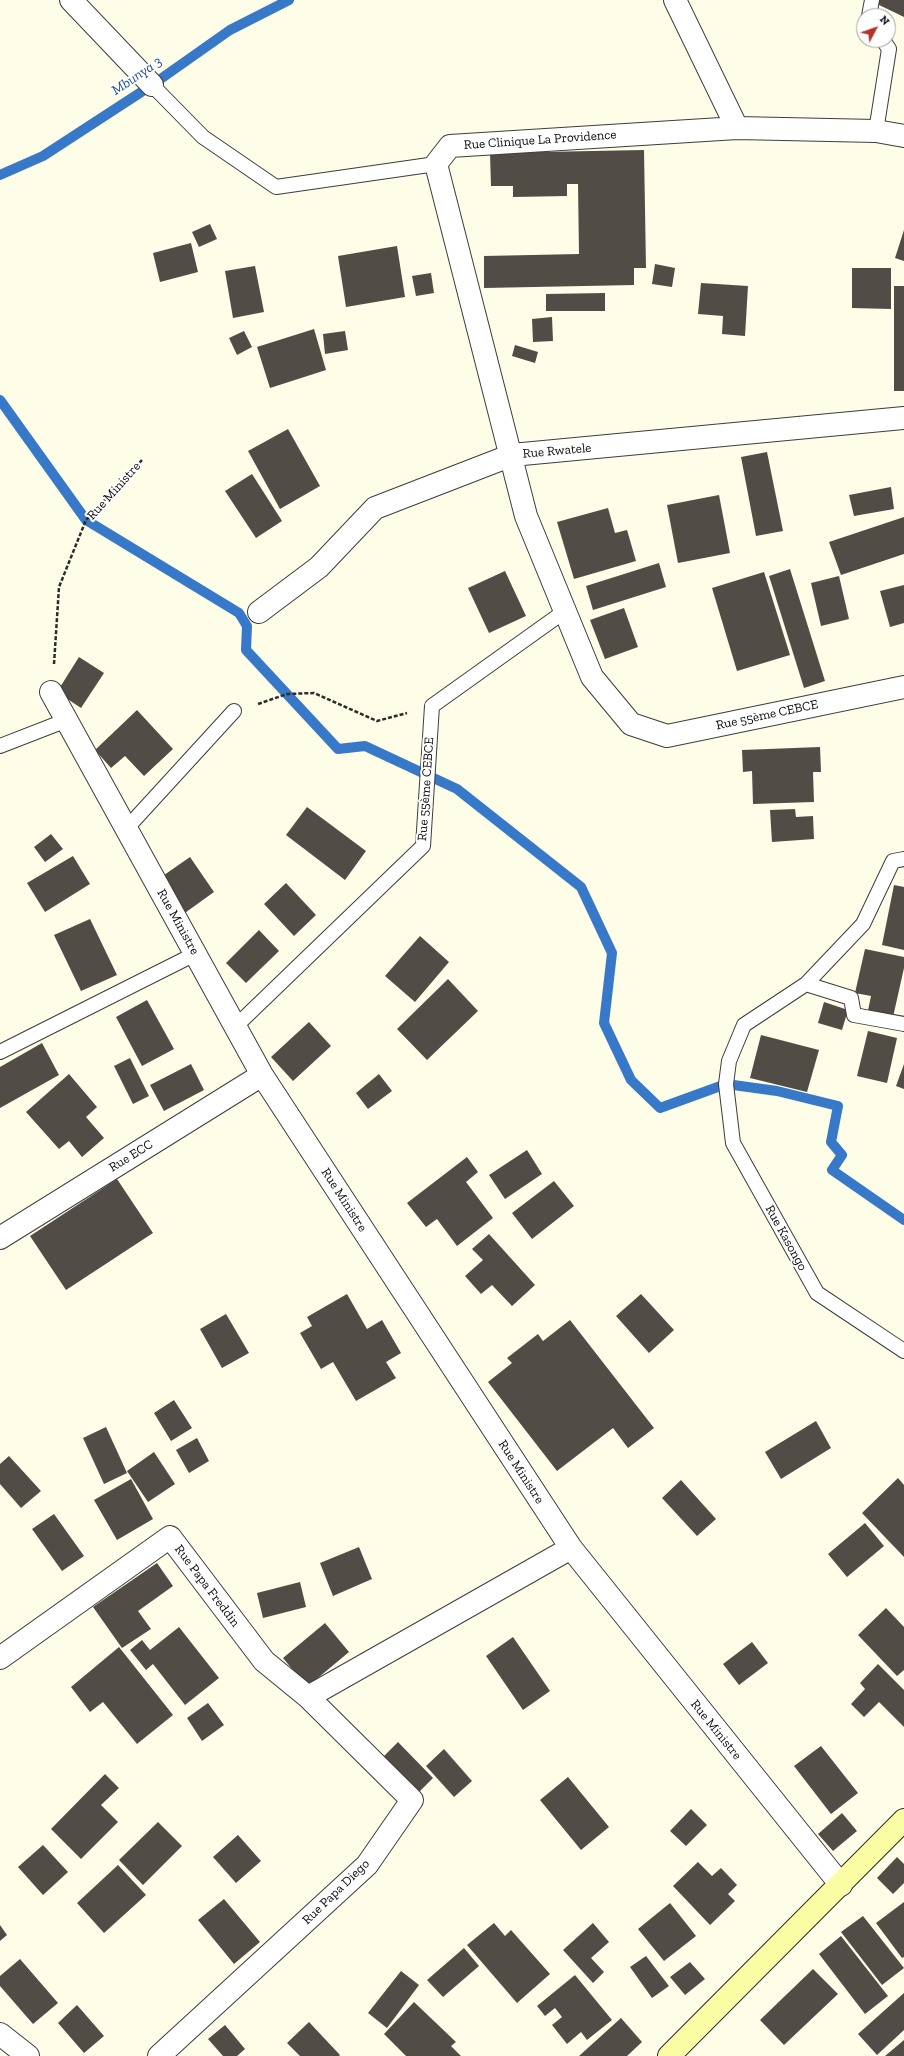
<!DOCTYPE html>
<meta charset="utf-8">
<style>
body{margin:0}
#map{position:relative;width:904px;height:2056px;overflow:hidden;background:#fefde7;font-family:"Zilla Slab",serif}
canvas{display:block}
.north{position:absolute;left:856px;top:8px;width:40px;height:40px;box-sizing:border-box;background:#fff;border:1px solid #9d9d9d;border-radius:50%;rotate:49deg;font-size:11px;font-weight:700;line-height:16px;text-align:center;color:#0a0a0a}
.north::after{content:'';display:block;margin:auto;width:14px;height:18px;background:#b43527;clip-path:polygon(50% 0,100% 100%,50% 72%,0 100%)}
</style>
<div id="map">
<canvas width="904" height="2056"></canvas>
<div class="north">N</div>
</div>
<script>
const c = document.querySelector('canvas').getContext('2d');
c.lineJoin = 'round';
const poly = rows => new Path2D(rows.map(r => 'M' + r).join(''));
function strokePath(path, color, width, dash) { c.strokeStyle = color; c.lineWidth = width; c.lineCap = dash ? 'butt' : 'round'; c.setLineDash(dash || []); c.stroke(path); }
function paint(path, color) { c.fillStyle = color; c.fill(path, 'evenodd'); }
function label(font, color, halo, rows, align = 'center') {
  c.font = font + ' "Zilla Slab",serif'; c.lineWidth = 4; c.setLineDash([]); c.textBaseline = 'middle'; c.strokeStyle = halo; c.fillStyle = color; for (const [text, x, y, turn = 0] of rows) {
    c.save(); c.translate(x, y); c.rotate((+turn || 0) * Math.PI / 180); c.textAlign = isNaN(turn) ? turn : align; if (halo) c.strokeText(text, 0, 0); c.fillText(text, 0, 0); c.restore();
  }
}
strokePath(poly([
 [0,175,43,156,152,85,230,30,289,0],
 [0,400,86,520,239,613,247,626,246,650,338,749,365,746,457,789,581,887,612,953,604,1023,631,1080,660,1108,726,1084,777,1091,838,1106,831,1142,842,1155,832,1170,904,1220]
]), '#3779c8', 10);
paint(poly([
 [876,0,904,0,904,17,875,3],
 [644,150,646,268,634,268,634,285,484,288,484,256,579,254,578,184,567,184,567,196,513,197,513,186,491,186,490,153],
 [210,224,217,239,199,247,192,232],
 [904,230,904,261,895,258],
 [191,243,198,272,160,282,153,253],
 [397,246,405,297,346,307,338,256],
 [655,264,675,268,672,287,652,284],
 [255,266,264,312,233,318,225,271],
 [852,268,891,268,891,309,852,308],
 [431,273,434,293,416,296,412,276],
 [701,283,748,286,745,336,722,334,723,316,698,314],
 [894,286,904,286,904,391,894,391],
 [605,293,605,311,546,311,546,294],
 [552,317,553,341,533,342,532,319],
 [314,329,326,370,270,388,257,347],
 [244,331,252,347,237,355,229,338],
 [345,331,348,350,325,354,323,334],
 [515,345,538,352,535,363,512,356],
 [288,429,320,486,280,509,248,451],
 [767,452,783,531,756,536,741,457],
 [252,474,282,521,256,538,225,491],
 [891,487,894,509,854,516,849,495],
 [719,495,730,553,678,563,667,505],
 [608,508,615,533,627,530,636,561,574,579,557,522],
 [904,517,904,554,841,575,829,542],
 [659,563,666,587,593,610,586,586],
 [790,569,825,681,804,688,769,576],
 [505,571,526,616,489,633,468,588],
 [764,572,790,655,737,671,712,588],
 [839,576,849,619,821,626,811,583],
 [904,585,904,623,890,627,880,591],
 [624,608,638,647,605,659,590,620],
 [79,657,104,673,81,708,57,692],
 [137,710,173,749,144,776,125,756,111,768,95,750],
 [820,747,821,772,813,772,814,802,753,804,752,771,743,772,742,750],
 [307,807,366,851,345,880,286,835],
 [795,809,796,817,813,816,814,839,772,842,770,810],
 [51,834,63,849,45,862,34,847],
 [73,856,90,884,45,912,27,883],
 [190,857,214,892,182,915,157,880],
 [286,883,316,915,294,936,264,904],
 [894,885,904,887,904,950,882,945],
 [90,919,117,975,81,991,54,935],
 [259,930,279,951,246,983,226,963],
 [420,936,449,962,415,1002,385,976],
 [865,949,904,957,904,968,891,1026,866,1020,871,996,855,993],
 [448,979,478,1011,427,1060,397,1029],
 [147,1000,174,1049,142,1066,116,1017],
 [824,1002,848,1010,842,1030,818,1023],
 [309,1022,331,1046,293,1081,271,1057],
 [868,1031,897,1038,887,1083,857,1076],
 [761,1035,819,1050,807,1092,750,1078],
 [42,1043,59,1075,0,1108,0,1067],
 [130,1058,149,1096,133,1104,114,1066],
 [191,1064,204,1090,164,1111,150,1085],
 [904,1064,904,1089,896,1086],
 [69,1074,97,1107,86,1117,104,1138,82,1157,69,1141,59,1149,26,1112],
 [379,1074,392,1091,368,1109,356,1093],
 [527,1150,542,1174,505,1199,489,1175],
 [467,1157,478,1172,466,1182,493,1218,457,1246,437,1219,426,1227,407,1203],
 [117,1179,153,1233,66,1290,30,1236],
 [554,1181,574,1206,532,1239,512,1213],
 [489,1234,535,1285,512,1306,492,1285,481,1294,465,1276,483,1260,472,1249],
 [347,1294,367,1329,382,1320,401,1353,386,1362,396,1378,356,1401,333,1362,321,1369,300,1333,312,1326,307,1317],
 [641,1294,674,1330,649,1353,616,1316],
 [226,1314,249,1353,222,1368,200,1329],
 [570,1320,654,1428,628,1448,613,1428,557,1471,488,1382,512,1363,507,1358,538,1334,543,1341],
 [174,1400,192,1428,171,1441,154,1413],
 [816,1421,831,1448,781,1479,765,1452],
 [106,1427,127,1473,104,1484,83,1438],
 [197,1438,209,1461,189,1473,176,1450],
 [154,1452,175,1484,148,1502,127,1471],
 [9,1456,41,1491,21,1508,0,1484,0,1464],
 [898,1478,904,1485,904,1557,862,1513],
 [131,1479,153,1519,117,1540,94,1500],
 [681,1480,716,1519,697,1536,662,1498],
 [54,1514,84,1556,62,1571,32,1529],
 [865,1523,884,1546,847,1577,828,1554],
 [359,1547,372,1579,333,1596,320,1563],
 [157,1563,173,1586,138,1611,151,1629,122,1648,93,1607],
 [300,1582,306,1607,263,1618,257,1593],
 [886,1608,904,1627,904,1670,897,1676,858,1635],
 [325,1623,349,1652,307,1687,283,1658],
 [179,1627,219,1678,185,1705,153,1664,146,1670,130,1650,142,1640,150,1650],
 [513,1637,550,1691,523,1710,486,1656],
 [752,1642,768,1663,739,1685,723,1664],
 [119,1647,173,1715,137,1744,103,1702,90,1712,71,1687],
 [878,1664,904,1690,904,1727,879,1702,864,1717,851,1704,865,1689,860,1683],
 [208,1703,224,1725,202,1741,187,1718],
 [398,1742,433,1778,418,1793,383,1757],
 [821,1746,858,1793,831,1814,794,1766],
 [444,1749,472,1781,454,1797,426,1766],
 [105,1774,119,1788,101,1805,118,1822,81,1859,51,1829],
 [568,1777,609,1827,581,1850,540,1800],
 [691,1809,707,1825,686,1846,670,1831],
 [842,1813,857,1831,833,1851,818,1834],
 [158,1822,182,1846,143,1885,119,1860],
 [238,1835,261,1861,236,1883,213,1857],
 [43,1845,68,1872,43,1895,18,1867],
 [897,1857,904,1864,904,1883,893,1894,877,1878],
 [698,1862,712,1876,721,1868,737,1885,728,1894,735,1901,710,1925,673,1886],
 [118,1865,146,1895,104,1933,77,1903],
 [224,1899,260,1942,234,1964,198,1920],
 [904,1902,904,1957,902,1958,876,1923],
 [670,1903,696,1936,664,1961,638,1929],
 [863,1916,904,1968,882,1985,841,1932],
 [494,1923,505,1936,511,1930,550,1974,517,2003,467,1945],
 [593,1923,609,1942,591,1958,604,1972,593,1983,563,1950],
 [0,1925,7,1935,0,1941],
 [841,1936,888,1996,865,2014,819,1954],
 [464,1948,479,1966,443,1997,427,1980],
 [646,1956,669,1986,652,1998,630,1967],
 [20,1959,58,2003,33,2024,0,1986,0,1976],
 [690,1962,705,1979,685,1995,670,1977],
 [813,1969,838,1994,784,2045,760,2020],
 [401,1971,419,1985,387,2028,368,2013],
 [575,1975,612,2020,587,2040,581,2032,567,2044,552,2025,562,2017,555,2008,545,2016,537,2006],
 [904,1993,904,2030,877,2055,858,2034],
 [414,2002,456,2042,451,2046,461,2056,406,2056,384,2034],
 [77,2005,104,2036,84,2053,58,2023],
 [621,2018,642,2042,627,2056,579,2056],
 [309,2022,340,2055,339,2056,300,2056,287,2043],
 [225,2025,245,2049,237,2056,223,2056,208,2039],
 [904,2040,904,2056,885,2056]
]), '#524c46');
const lane = poly([
 [869,16,872,0],
 [152,85,203,137,276,187,436,164],
 [876,131,889,49,883,40],
 [0,746,67,720],
 [126,829,234,711],
 [806,984,863,924,893,861,904,859],
 [904,1024,854,1015,851,998,806,984,744,1025,729,1061,726,1084,733,1143,817,1293,904,1351],
 [235,1027,423,846,432,706,565,611],
 [0,1052,195,954]
]);
const street = poly([
 [71,0,152,85],
 [675,0,737,128],
 [904,136,876,131,737,128,450,146,436,164,526,516,592,677,631,724,667,736,904,687],
 [259,612,319,567,375,508,512,455,904,418],
 [51,692,262,1075,571,1548,841,1885],
 [0,1238,262,1075],
 [0,1658,170,1537,264,1661,308,1697,412,1800,367,1865,159,2056],
 [308,1697,571,1548],
 [0,2034,28,2056]
]);
const secondary = poly([
 [669,2056,904,1820]
]);
strokePath(lane, '#3d3d3d', 16);
strokePath(street, '#3d3d3d', 24);
strokePath(secondary, '#2c2c2c', 24);
strokePath(poly([
 [54,664,59,587,86,520,142,460],
 [258,704,287,694,314,693,377,721,407,713]
]), '#2c2c2c', 2.5, [4, 2]);
strokePath(lane, '#fff', 14);
strokePath(street, '#fff', 22);
strokePath(secondary, '#fafda4', 22);
label('13px', '#0a0a0a', '#fff', [
 ["Rue Clinique La Providence",540,140,-4],
 ["Rue Rwatele",557,451,-5],
 ["Rue Ministre",114,491,-48],
 ["Rue 55ème CEBCE",767,715,-12],
 ["Rue 55ème CEBCE",426,789,-86],
 ["Rue Ministre",178,922,61],
 ["Rue ECC",131,1156,-32],
 ["Rue Ministre",344,1200,57],
 ["Rue Kasongo",786,1238,61],
 ["Rue Ministre",521,1472,57],
 ["Rue Papa Freddin",207,1586,53],
 ["Rue Ministre",716,1730,51],
 ["Rue Papa Diego",336,1892,-44]
]);
label('italic 14px', '#194d96', '#fff', [
 ["Mbunya 3",137,76,-34]
]);
</script>
